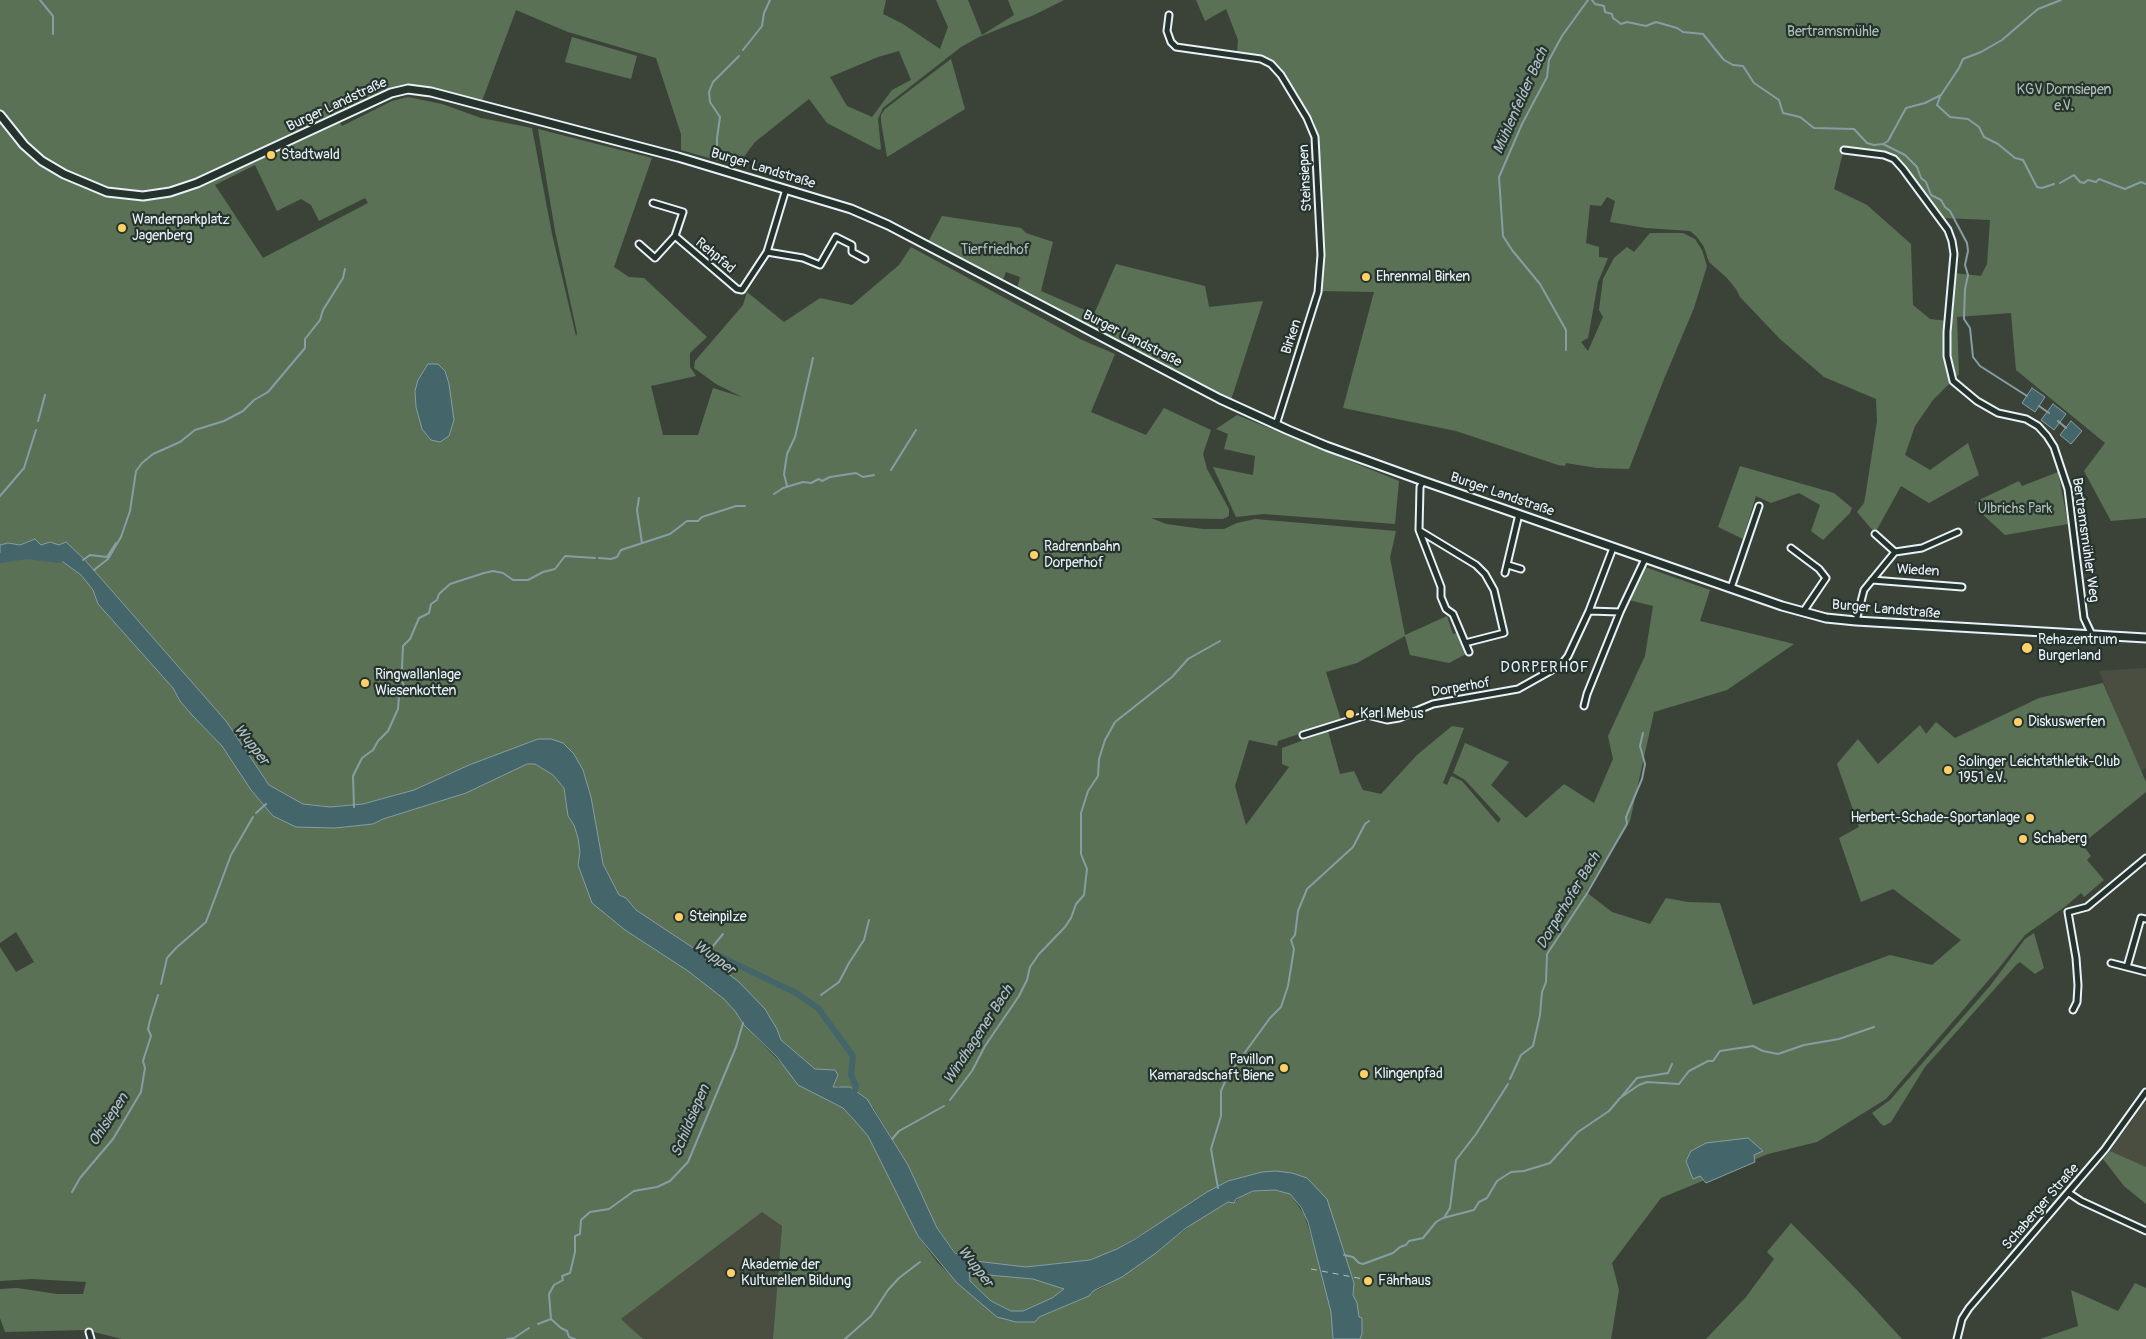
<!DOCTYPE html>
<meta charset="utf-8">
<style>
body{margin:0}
canvas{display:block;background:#3b4339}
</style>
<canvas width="2146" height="1339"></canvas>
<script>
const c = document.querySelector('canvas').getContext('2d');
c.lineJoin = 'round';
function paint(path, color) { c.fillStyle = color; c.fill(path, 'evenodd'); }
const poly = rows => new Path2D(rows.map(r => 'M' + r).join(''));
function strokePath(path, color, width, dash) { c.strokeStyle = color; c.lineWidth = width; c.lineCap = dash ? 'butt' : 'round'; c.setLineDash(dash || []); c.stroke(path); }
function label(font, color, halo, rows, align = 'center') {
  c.font = font + ' Pangolin,sans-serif'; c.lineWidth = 4.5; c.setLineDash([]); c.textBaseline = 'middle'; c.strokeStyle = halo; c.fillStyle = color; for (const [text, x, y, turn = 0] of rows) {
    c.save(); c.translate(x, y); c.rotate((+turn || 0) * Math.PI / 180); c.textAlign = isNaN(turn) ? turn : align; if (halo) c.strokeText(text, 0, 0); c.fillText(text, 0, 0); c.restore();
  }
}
paint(poly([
 [2146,668,2146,768,2140,771,2099,671],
 [2146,1101,2146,1167,2110,1151],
 [762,1212,782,1226,773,1339,643,1339,621,1319]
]), '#4a4e41');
paint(poly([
 [0,0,886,0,883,14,903,24,940,49,948,27,936,0,968,0,982,35,1014,15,1008,0,1064,0,1034,15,979,37,961,47,883,108,878,119,881,149,879,150,827,123,809,99,755,142,737,166,681,150,681,134,656,58,568,32,516,10,482,101,427,87,408,86,390,90,335,115,342,126,392,101,408,97,442,104,481,118,532,128,552,234,576,336,577,333,555,231,538,129,652,158,614,267,629,277,644,278,707,337,690,353,690,367,696,376,651,386,663,435,698,435,713,388,742,397,716,384,694,368,695,361,743,305,747,292,784,322,820,298,852,305,899,265,911,247,1082,340,1115,354,1091,412,1146,435,1164,408,1211,430,1203,454,1207,469,1229,509,1229,516,1223,519,1151,518,1166,524,1203,529,1224,529,1237,523,1255,519,1396,531,1390,558,1405,635,1447,616,1453,634,1457,633,1466,654,1449,663,1410,655,1405,636,1357,663,1326,672,1341,720,1278,741,1277,746,1249,740,1235,786,1246,825,1289,767,1282,764,1282,748,1328,731,1340,774,1354,771,1363,790,1381,794,1417,755,1452,726,1464,728,1443,783,1447,785,1451,776,1462,781,1498,823,1501,819,1465,780,1453,773,1465,743,1509,762,1491,785,1526,818,1564,784,1594,803,1613,759,1608,736,1645,656,1653,606,1629,600,1645,567,1710,590,1700,621,1794,644,1727,690,1654,712,1630,821,1586,892,1612,912,1650,924,1666,898,1688,902,1720,903,1753,1005,1890,955,1932,965,1961,940,1893,889,1861,902,1839,838,1859,827,1837,764,1858,739,1878,764,1920,725,1926,734,1936,722,1955,738,2039,698,2103,683,2146,782,2146,792,2082,844,2091,856,2087,860,2104,880,2084,897,2081,893,2066,906,2025,935,1999,968,1886,1099,1817,1142,1768,1154,1661,1198,1612,1263,1619,1290,1611,1339,773,1339,782,1226,762,1212,621,1319,643,1339,122,1339,86,1330,5,1332,0,1318,0,1289,17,1288,57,1294,83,1294,86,1282,32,1279,0,1281,0,947,16,972,34,962,16,932,0,943,0,562,38,555,59,559,81,575,93,590,98,604,173,688,180,701,192,715,222,746,251,790,273,816,296,827,335,828,373,824,383,819,466,793,527,764,535,764,553,775,564,788,568,816,574,825,578,838,580,852,578,865,586,884,589,895,605,914,625,930,688,971,724,999,735,1011,744,1025,779,1061,816,1094,843,1108,855,1121,868,1136,918,1236,937,1262,950,1275,1016,1322,1035,1322,1039,1317,1089,1296,1093,1291,1100,1289,1135,1268,1194,1223,1228,1202,1234,1203,1242,1195,1253,1191,1275,1190,1290,1194,1304,1214,1312,1239,1326,1199,1236,1179,1207,1192,1185,1208,1117,1249,1090,1260,1026,1267,967,1260,964,1256,956,1253,937,1228,908,1165,873,1107,839,1086,833,1087,838,1075,828,1069,815,1069,781,1040,777,1029,739,982,704,955,636,910,626,898,619,895,603,864,591,797,583,770,574,754,519,747,469,765,414,790,363,804,330,807,303,804,269,785,226,721,84,559,59,545,50,542,40,545,35,539,20,545,8,543,0,545],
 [899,51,911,80,892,90,872,117,847,106,830,77,878,57],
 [255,165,277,211,301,199,311,205,319,221,365,198,368,203,263,258,215,185],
 [1196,0,2146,0,2146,518,2111,521,2084,471,2105,443,2016,370,2011,313,1957,317,1959,374,1933,400,1915,426,1905,455,1930,470,1968,443,1979,475,1929,503,1901,486,1875,533,1857,512,1864,503,1866,492,1877,421,1876,399,1824,377,1780,339,1740,297,1736,289,1727,278,1709,262,1704,247,1697,237,1690,231,1646,228,1610,222,1615,201,1607,197,1601,206,1590,205,1586,243,1599,247,1599,257,1608,258,1598,282,1588,338,1581,342,1588,351,1603,317,1599,310,1603,279,1614,258,1627,247,1634,252,1650,233,1683,233,1695,239,1702,250,1707,266,1694,308,1664,379,1629,469,1597,468,1566,463,1565,466,1558,465,1456,431,1343,408,1374,292,1321,291,1322,218,1318,135,1314,121,1281,68,1273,61,1257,54,1237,54,1238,40,1226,9,1205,21],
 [1844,148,1893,156,1906,170,1943,218,1990,220,1987,264,1981,276,1954,273,1949,321,1930,319,1913,305,1911,244,1867,205,1834,189],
 [572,37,637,56,631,79,565,62],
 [951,59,965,109,887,157,881,121,881,115,885,109],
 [942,216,1021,228,1026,233,1053,242,1041,291,1094,314,1116,264,1205,286,1209,307,1263,301,1231,400,1017,289,1020,277,1006,272,1002,282,928,242],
 [1237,415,1399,481,1395,524,1264,514,1236,517,1213,467,1253,475,1255,456,1224,449,1228,434,1216,429],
 [1740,466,1834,493,1852,508,1850,513,1823,540,1811,531,1820,505,1799,493,1771,503,1756,496,1743,539,1718,527],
 [2058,472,2068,524,2005,535,1981,513,1975,502,2019,481,2022,486],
 [2034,933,2044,968,2035,974,2020,962,2016,965,1925,1067,1891,1122,1884,1126,1880,1123,1872,1113,1890,1100,1990,986,2025,939],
 [2110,1151,2146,1167,2146,1204,2124,1186,2103,1159],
 [1791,1223,1857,1290,1902,1339,1706,1339,1746,1297,1774,1259,1767,1252],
 [969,1269,988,1275,1033,1279,1064,1289,1052,1298,1023,1311,1011,1311,991,1301,970,1281],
 [2135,1283,2146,1288,2146,1339,2040,1339,2078,1326,2071,1290,2118,1311]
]), '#5a7156');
const water = poly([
 [428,364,438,364,445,371,449,384,454,420,449,436,440,442,431,440,422,429,416,407,415,391,418,380,428,364],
 [2032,388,2045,397,2035,412,2022,403,2032,388],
 [2053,404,2066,414,2054,430,2041,420,2053,404],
 [2071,421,2082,431,2071,444,2060,435,2071,421],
 [35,539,41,545,50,542,59,545,66,542,84,559,226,721,269,785,303,804,330,807,363,804,414,790,469,765,538,739,551,739,563,743,574,754,583,770,591,797,603,864,619,895,626,898,636,910,704,955,739,982,765,1009,777,1029,781,1040,815,1069,835,1070,838,1075,833,1087,850,1087,867,1099,908,1165,937,1228,955,1253,964,1256,967,1260,1026,1267,1090,1260,1117,1249,1135,1239,1207,1192,1228,1181,1262,1172,1276,1171,1292,1173,1307,1178,1327,1199,1354,1283,1353,1295,1357,1303,1359,1317,1362,1318,1362,1334,1360,1339,1333,1339,1331,1312,1308,1222,1301,1207,1290,1194,1275,1190,1253,1191,1236,1199,1234,1203,1228,1202,1186,1228,1156,1253,1122,1277,1093,1291,1089,1296,1039,1317,1035,1322,1016,1322,997,1317,957,1283,918,1236,868,1136,855,1121,843,1108,798,1085,777,1057,744,1025,735,1011,724,999,688,971,625,930,592,903,578,865,580,852,578,838,574,825,568,816,564,788,553,775,535,764,527,764,466,793,383,819,373,824,335,828,296,827,273,816,251,790,222,746,192,715,180,701,173,688,98,604,93,590,81,575,59,559,38,555,0,562,0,545,8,543,20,545,35,539],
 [969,1269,988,1275,1033,1279,1064,1289,1052,1298,1023,1311,1011,1311,991,1301,970,1281,969,1269],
 [1748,1138,1763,1151,1754,1155,1755,1162,1706,1183,1700,1176,1693,1179,1686,1161,1691,1151,1706,1143,1748,1138]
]);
paint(water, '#44666a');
strokePath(water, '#869ea3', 1);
strokePath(poly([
 [40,0,53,16,53,34],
 [1592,0,1595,4,1604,6,1605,12,1612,14,1613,18,1621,24,1627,22,1646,26,1656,22,1677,28,1683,32,1703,34,1724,60,1733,65,1743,66,1754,83,1779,100,1783,113,1800,117,1814,128,1854,129,1867,143,1874,145,1883,144,1905,155,1917,167,1921,178,1926,182,1931,195,1941,200,1945,207,1950,211,1967,243,1968,251,1965,265,1968,275,1965,289,1964,319,1970,328,1973,357,1980,366,2027,396],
 [743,50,762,26,764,13,770,0],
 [1940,97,1937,105,1950,117,1968,119,1979,127,1984,137,1998,144,2015,158,2023,160,2037,187,2042,188,2054,184],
 [1883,144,1888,141,1906,108,1925,103,1941,95,1959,68,1963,59,1981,52,2002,40,2038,9,2061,0],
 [717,153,717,138,720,117,710,102,709,92,713,82,739,56],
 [2060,183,2074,175,2080,182,2084,183,2088,180,2096,182,2099,179,2125,189,2141,182,2146,184],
 [1566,350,1566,330,1540,284,1512,250,1503,236,1499,177,1522,124,1547,77,1549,60,1562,36,1588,0],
 [2039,406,2049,413],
 [38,421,45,395],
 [2058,421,2066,428],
 [891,470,916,430],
 [787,486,784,474,787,454,795,437,813,358],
 [774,494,783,488,803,482,811,483,819,479,822,481,830,477,856,473,863,477,874,475],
 [0,496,24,468,36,430],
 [639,498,637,510,642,543],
 [599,558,611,559,617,557,621,550,670,534,687,521,698,521,702,517,736,506,745,506],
 [83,560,90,555,107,557,116,543],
 [94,570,108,559,121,537,130,511,136,471,142,463,153,454,180,442,195,430,224,421,243,411,254,400,268,392,305,348,305,339,320,320,323,310,343,278,345,269],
 [354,807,353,776,362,758,373,750,378,741,388,731,398,709,399,696,404,686,399,674,402,668,403,646,410,639,419,618,429,613,431,604,437,600,439,594,450,584,484,573,493,571,503,573,513,580,528,580,543,572,555,569,565,556,595,558],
 [256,813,266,804],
 [706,959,709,951,723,934],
 [161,984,167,958,176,948,206,922,231,855,253,817],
 [821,995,839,982,849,963,864,940,869,920],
 [1510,1079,1521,1055,1533,1046,1540,1015,1542,992,1546,982,1547,954,1586,895,1627,824,1626,817,1642,779,1645,764,1640,746,1643,733],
 [1622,1096,1637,1078,1668,1073,1672,1064],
 [950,1100,972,1071,985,1046,1019,996,1027,980,1030,967,1039,954,1065,927,1071,918,1076,904,1084,895,1087,869,1081,854,1081,813,1088,791,1098,776,1099,759,1105,740,1115,722,1172,677,1188,659,1220,641],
 [892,1139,899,1131,944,1106],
 [1218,1188,1211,1149,1221,1116,1221,1091,1227,1077,1270,1018,1281,1007,1288,986,1294,949,1291,940,1295,935,1298,911,1307,889,1353,847,1365,824,1369,821],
 [72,1192,80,1178,113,1139,141,1092,145,1068,143,1061,151,1036,148,1029,150,1020,158,995],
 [1444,1218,1450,1208,1456,1160,1476,1134,1508,1084],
 [1344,1255,1353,1257,1359,1263,1363,1264,1393,1253,1400,1247,1406,1245,1409,1241,1423,1238,1436,1222,1443,1218,1474,1210,1479,1202,1487,1198,1497,1181,1511,1172,1524,1171,1550,1163,1578,1132,1609,1111,1620,1098,1639,1085,1647,1082,1679,1084,1689,1071,1708,1061,1713,1061,1720,1051,1753,1046,1763,1051,1778,1054,1804,1045,1839,1039,1874,1027],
 [538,1324,551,1319],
 [507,1339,514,1338,529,1328],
 [575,1339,569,1337,567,1331,561,1328,551,1319,549,1294,554,1285,563,1280,562,1276,570,1273,575,1252,575,1236,580,1234,581,1220,590,1212,609,1209,634,1191,657,1187,670,1181,688,1162,736,1047,743,1023],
 [845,1339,871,1316,888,1290,899,1278,920,1262]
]), '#869ea3', 2);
strokePath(poly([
 [709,951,796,993,818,1008,853,1056,851,1074,856,1086,853,1096]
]), '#44666a', 6);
strokePath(poly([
 [0,558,26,554,59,558]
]), '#44666a', 10);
strokePath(poly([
 [1311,1269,1363,1279]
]), '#afc0c6', 1, [6, 5]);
const minor = poly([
 [1169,15,1167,31,1171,42,1176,47,1261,59,1271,64,1281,75,1307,118,1315,137,1321,255,1318,292,1276,425],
 [1844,150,1884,155,1894,159,1903,169,1948,230,1952,241,1954,254,1947,332,1947,356,1953,381,1977,401,1998,413,2026,419,2038,426,2047,436,2054,447,2068,489,2084,618,2092,635],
 [653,203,683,212,675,236],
 [639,244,655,258,675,236,737,289,742,290,767,252,786,189],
 [767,252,803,258,820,265,836,237,852,245,852,252,865,259],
 [1423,481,1420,487,1419,530,1441,587,1441,597,1446,609,1453,614,1469,652],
 [1420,531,1476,565,1485,574,1494,590,1504,633,1465,643],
 [1875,534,1895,552],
 [1791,548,1819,569,1826,578,1803,612],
 [1508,565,1521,569],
 [1505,573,1519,514],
 [1872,580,1962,587],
 [1731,588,1759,506],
 [1589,611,1620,612],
 [1856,621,1864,590,1895,552,1922,548,1958,532],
 [1584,706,1587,694,1620,612,1645,559],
 [1303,735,1367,715,1387,720,1399,718,1433,704,1518,689,1552,670,1561,665,1568,656,1589,611,1613,548],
 [2111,963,2146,972],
 [2127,967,2141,918,2146,919],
 [2073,1010,2077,1002,2078,985,2076,958,2068,912,2087,907,2146,858],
 [2069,1193,2081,1201,2146,1231],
 [89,1332,91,1339],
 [1957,1339,1962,1319,1969,1308,2105,1149,2146,1092]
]);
const secondary = poly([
 [0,115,24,145,42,161,64,174,107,192,143,196,170,192,197,183,391,93,408,89,431,92,678,157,851,209,888,225,1220,399,1288,430,1326,446,1423,481,1782,606,1826,618,1856,621,2146,638]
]);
strokePath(minor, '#e8f1f8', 9);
strokePath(secondary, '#e8f1f8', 11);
strokePath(minor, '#26332d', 5);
strokePath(secondary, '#26332d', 7);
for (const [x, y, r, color] of [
 [271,155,5,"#ffd166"],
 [122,228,5,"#ffd166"],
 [1366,277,5,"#ffd166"],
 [1034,555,5,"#ffd166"],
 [2027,648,6,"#ffd166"],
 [365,683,5,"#ffd166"],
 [1350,714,5,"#ffd166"],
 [2018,722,5,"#ffd166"],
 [1948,770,5,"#ffd166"],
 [2030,818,5,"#ffd166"],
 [2023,839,5,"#ffd166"],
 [679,917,5,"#ffd166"],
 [1284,1068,5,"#ffd166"],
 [1364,1074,5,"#ffd166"],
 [731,1273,5,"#ffd166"],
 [1368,1281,5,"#ffd166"]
]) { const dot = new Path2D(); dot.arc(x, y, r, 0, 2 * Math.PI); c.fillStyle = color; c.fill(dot); strokePath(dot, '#26332d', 2); }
label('14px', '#afbeb7', '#26332d', [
 ["Bertramsmühle",1833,32],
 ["KGV Dornsiepen",2064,90],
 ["e.V.",2064,106],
 ["Tierfriedhof",995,250],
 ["Ulbrichs Park",2015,509]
]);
label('14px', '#e8f1f8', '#26332d', [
 ["Burger Landstraße",337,105,-25],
 ["Burger Landstraße",763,169,17],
 ["Steinsiepen",1306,178,-93],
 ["Rehpfad",715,256,40],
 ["Birken",1292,337,-72],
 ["Burger Landstraße",1132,339,27],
 ["Burger Landstraße",1502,495,19],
 ["Bertramsmühler Weg",2085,540,82],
 ["Wieden",1918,571,3],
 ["Burger Landstraße",1886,610,5],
 ["Dorperhof",1461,688,-10],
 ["Schaberger Straße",2041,1207,-49]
]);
label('14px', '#e8f1f8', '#26332d', [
 ["Stadtwald",281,155],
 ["Wanderparkplatz",132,220],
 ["Jagenberg",132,236],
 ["Ehrenmal Birken",1376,277],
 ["Radrennbahn",1044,547],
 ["Dorperhof",1044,563],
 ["Rehazentrum",2038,640],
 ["Burgerland",2038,656],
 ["Ringwallanlage",375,675],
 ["Wiesenkotten",375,691],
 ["Karl Mebus",1360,714],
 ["Diskuswerfen",2028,722],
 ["Solinger Leichtathletik-Club",1958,762],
 ["1951 e.V.",1958,778],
 ["Herbert-Schade-Sportanlage",2020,818,"right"],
 ["Schaberg",2033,839],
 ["Steinpilze",689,917],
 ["Pavillon",1274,1060,"right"],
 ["Kamaradschaft Biene",1274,1076,"right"],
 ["Klingenpfad",1374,1074],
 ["Akademie der",741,1265],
 ["Kulturellen Bildung",741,1281],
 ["Fährhaus",1378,1281]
], 'left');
label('italic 15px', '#afc0c6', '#26332d', [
 ["Mühlenfelder Bach",1521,101,-66],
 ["Wupper",251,745,52],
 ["Dorperhofer Bach",1569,901,-59],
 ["Wupper",714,958,36],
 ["Windhagener Bach",979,1035,-57],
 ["Ohlsiepen",109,1120,-57],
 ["Schildsiepen",691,1121,-67],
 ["Wupper",975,1267,52]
]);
c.letterSpacing = '1px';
label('15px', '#e8f1f8', '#26332d', [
 ["DORPERHOF",1545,668]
]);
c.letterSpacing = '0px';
</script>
